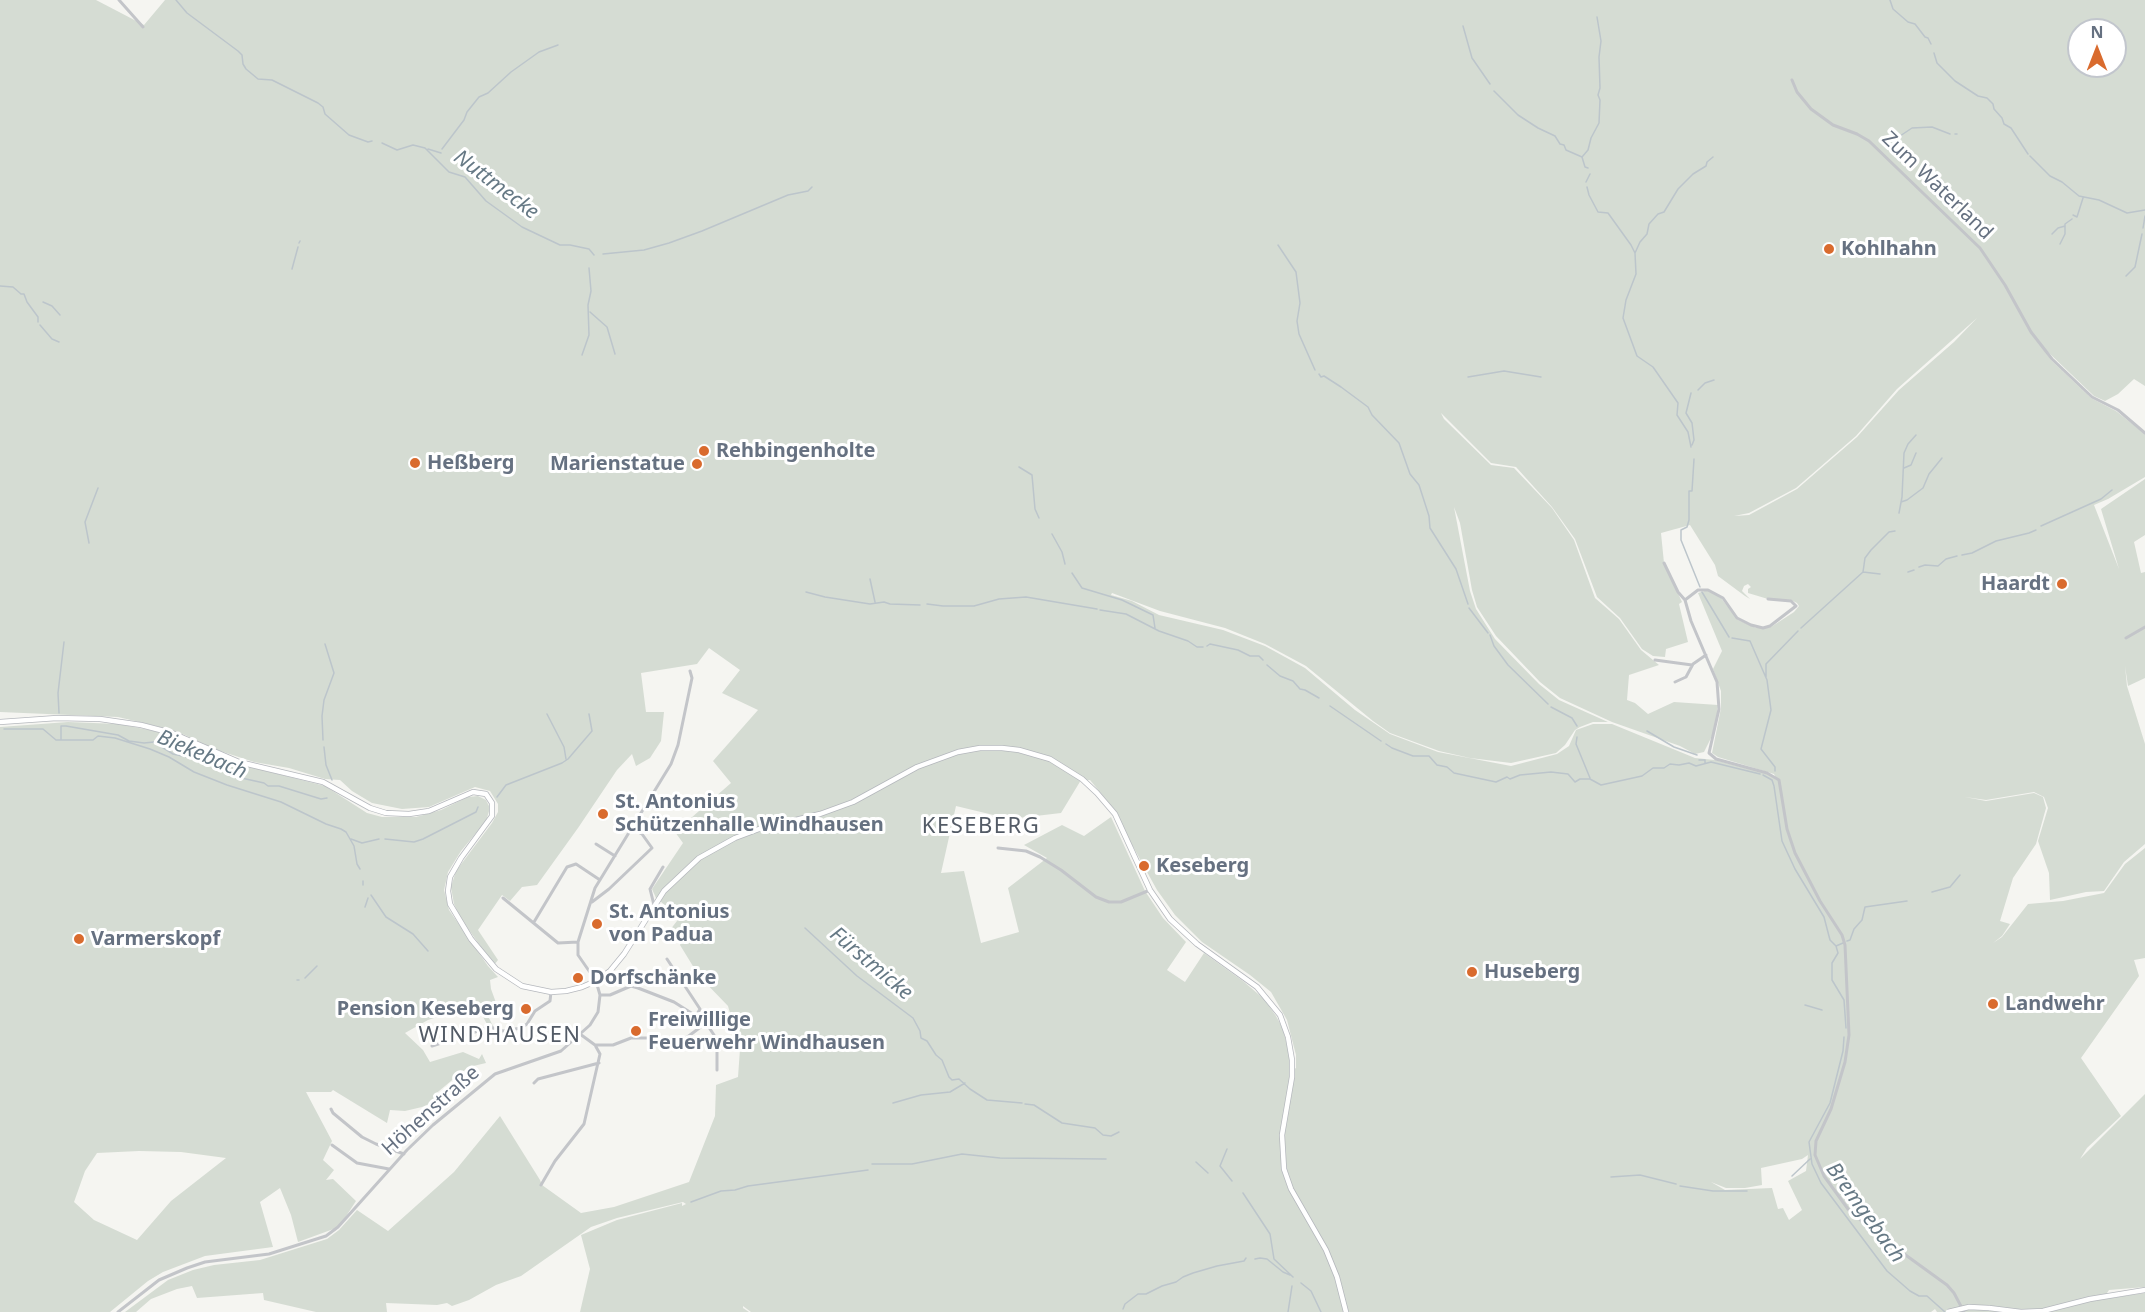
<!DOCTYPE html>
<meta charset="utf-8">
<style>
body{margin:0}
#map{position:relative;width:2145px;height:1312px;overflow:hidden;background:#f5f5f1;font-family:"Noto Sans",sans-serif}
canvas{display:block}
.north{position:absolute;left:2067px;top:18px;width:60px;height:60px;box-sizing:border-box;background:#fff;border:2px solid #c2c6cd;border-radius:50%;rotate:0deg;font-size:16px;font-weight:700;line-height:24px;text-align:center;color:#667181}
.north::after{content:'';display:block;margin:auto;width:21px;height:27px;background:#d96b2e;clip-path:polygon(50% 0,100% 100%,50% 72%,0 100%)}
</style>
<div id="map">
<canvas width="2145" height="1312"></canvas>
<div class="north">N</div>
</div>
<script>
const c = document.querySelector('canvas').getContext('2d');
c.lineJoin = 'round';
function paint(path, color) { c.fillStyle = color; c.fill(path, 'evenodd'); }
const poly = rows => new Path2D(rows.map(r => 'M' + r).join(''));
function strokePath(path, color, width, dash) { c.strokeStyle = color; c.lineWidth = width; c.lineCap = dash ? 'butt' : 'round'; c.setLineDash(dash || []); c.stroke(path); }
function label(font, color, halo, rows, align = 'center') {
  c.font = font + ' "Noto Sans",sans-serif'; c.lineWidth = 6; c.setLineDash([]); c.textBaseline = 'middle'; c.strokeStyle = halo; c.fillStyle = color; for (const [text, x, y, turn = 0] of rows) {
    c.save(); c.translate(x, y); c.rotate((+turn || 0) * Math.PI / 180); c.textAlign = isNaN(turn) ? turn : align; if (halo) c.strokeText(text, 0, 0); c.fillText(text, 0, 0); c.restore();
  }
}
paint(poly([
 [0,0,96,0,144,25,165,0,2145,0,2145,386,2134,379,2118,394,2105,401,2094,396,2048,352,2046,353,2051,360,2091,398,2116,411,2145,434,2145,477,2108,499,2094,505,2119,569,2101,509,2145,479,2145,535,2134,542,2141,573,2145,572,2145,678,2128,686,2125,666,2127,686,2145,744,2145,844,2124,862,2104,891,2086,892,2050,900,2049,873,2038,841,2048,808,2044,797,2034,792,1986,800,1965,797,1986,801,2034,793,2043,797,2046,808,2036,844,2013,878,2000,921,2010,924,2002,936,1993,943,2002,937,2028,904,2063,901,2104,893,2125,864,2145,848,2145,958,2134,960,2139,976,2081,1058,2121,1116,2087,1148,2080,1159,2145,1094,2145,1287,2109,1290,2103,1299,2145,1293,2145,1312,1937,1312,1935,1309,1931,1312,751,1312,743,1306,743,1308,749,1312,580,1312,590,1269,581,1235,617,1220,682,1203,682,1206,686,1204,683,1202,617,1218,591,1227,521,1276,496,1285,469,1300,452,1306,447,1303,437,1305,386,1303,387,1312,316,1312,264,1300,263,1293,197,1298,192,1286,177,1289,151,1299,136,1312,125,1312,168,1280,193,1270,214,1265,260,1260,327,1239,339,1230,357,1210,388,1231,454,1172,500,1116,540,1180,542,1185,581,1213,614,1207,689,1182,715,1116,716,1085,738,1077,740,1049,728,1006,699,976,680,945,682,940,670,930,680,917,656,898,652,889,683,843,675,832,731,783,713,761,758,710,722,693,740,670,709,648,697,664,641,673,646,712,664,712,661,741,650,758,636,766,632,754,617,770,578,828,537,885,522,887,510,901,502,895,478,930,498,960,494,965,461,919,454,904,451,887,456,871,492,823,498,812,498,804,490,791,475,787,429,807,402,809,372,803,352,791,340,780,325,779,289,768,254,762,214,749,185,735,156,726,118,717,0,712],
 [2079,30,2115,30,2115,66,2079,66],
 [1977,318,1954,342,1899,390,1857,437,1797,489,1749,515,1734,516,1749,513,1796,488,1856,436,1897,389],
 [1441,413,1491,463,1516,467,1552,507,1575,539,1597,597,1620,618,1642,649,1653,656,1665,657,1666,649,1688,642,1679,604,1682,602,1664,563,1661,533,1690,525,1715,565,1718,576,1745,596,1750,599,1742,591,1744,586,1748,584,1751,587,1748,589,1748,593,1768,599,1791,600,1797,603,1799,606,1794,612,1771,627,1756,628,1738,620,1721,598,1708,590,1698,593,1722,651,1713,669,1721,691,1721,708,1712,753,1718,757,1774,774,1777,780,1767,774,1715,760,1695,758,1612,724,1593,724,1576,730,1569,746,1557,754,1511,766,1438,752,1390,734,1355,710,1305,668,1265,646,1223,630,1159,615,1132,601,1111,595,1112,593,1160,611,1225,628,1265,644,1306,666,1373,721,1390,733,1439,751,1470,758,1511,763,1556,753,1565,745,1575,730,1580,727,1593,722,1608,722,1559,700,1539,684,1495,639,1476,609,1470,591,1454,507,1460,523,1472,590,1477,607,1496,636,1540,682,1560,698,1612,722,1680,746,1695,754,1704,752,1715,730,1718,705,1674,702,1648,714,1635,703,1627,700,1629,675,1659,665,1641,650,1619,619,1595,598,1574,540,1552,508,1514,468,1491,465,1444,419],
 [1081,780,1090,780,1109,803,1157,890,1175,915,1202,942,1250,975,1271,992,1287,1020,1296,1055,1296,1068,1293,1070,1283,1029,1276,1016,1264,999,1243,981,1204,953,1185,982,1167,970,1186,942,1163,918,1145,891,1111,817,1084,836,1062,825,1024,845,1047,858,1008,888,1019,932,981,943,964,871,941,873,956,806,1010,819,1061,813],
 [1808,1155,1806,1171,1788,1181,1802,1210,1789,1220,1783,1208,1778,1209,1772,1188,1725,1190,1711,1182,1726,1188,1745,1188,1762,1185,1761,1168,1802,1159],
 [68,722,119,724,159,732,227,761,325,786,367,813,382,817,416,817,441,810,468,797,478,796,486,800,490,808,486,821,461,851,448,872,444,890,449,910,488,966,498,977,490,980,491,989,499,1011,505,1011,505,1012,487,1014,493,1026,488,1026,481,1013,462,1018,458,1010,428,1020,405,1033,423,1050,430,1062,463,1052,479,1059,482,1054,486,1063,469,1067,457,1076,433,1096,437,1101,422,1107,405,1111,390,1110,387,1123,333,1090,331,1092,306,1092,332,1141,323,1160,334,1170,326,1180,333,1179,356,1201,339,1227,298,1242,291,1215,280,1188,260,1202,273,1247,205,1256,163,1272,148,1281,110,1312,0,1312,0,727],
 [139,1151,181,1152,226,1158,171,1201,137,1240,94,1220,74,1202,85,1171,97,1153]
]), '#d5dcd3');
strokePath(poly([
 [176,0,187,13,238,51,242,55,243,64,246,69,258,79,272,80,318,103,323,107,325,114,349,135,368,142,372,141],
 [1890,0,1893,9,1908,22,1915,24,1925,37,1928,38,1931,44],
 [1463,26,1472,58,1490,84],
 [1934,53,1937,63,1955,81,1978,96,1987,98,1993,104,1994,109,2002,118,2004,124,2011,128,2028,154],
 [1494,91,1518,115,1538,128,1555,136,1560,144,1564,145,1566,150,1582,157,1585,167,1588,168],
 [1955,134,1957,134],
 [1897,138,1912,128,1932,127,1950,134],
 [382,143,397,150,413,145,425,148,449,172,465,177,486,201,522,227,560,245,570,245,589,249,594,255],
 [428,149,441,153],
 [442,149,464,120,467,112,479,97,488,93,511,72,539,52,558,45],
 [2030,156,2050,176,2062,182,2079,196,2099,200,2127,213,2145,210],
 [1582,157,1588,150,1591,138,1599,123,1600,100,1598,95,1600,88,1599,57,1601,41,1597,17],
 [1586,182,1590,174],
 [1587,187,1589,195,1598,212,1608,213,1631,245,1635,253,1636,274,1626,300,1623,318,1637,356,1653,367,1678,403,1677,415,1688,432,1691,447],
 [2073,215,2077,217,2083,198],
 [2143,228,2145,216],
 [2052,234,2058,228,2065,226],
 [299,243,300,241],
 [2060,244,2065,234,2065,224,2072,219],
 [1278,245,1296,272,1300,303,1297,321,1299,334,1315,370],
 [1635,253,1640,242,1647,234,1649,224,1658,214,1664,212,1678,189,1693,174,1706,166,1707,162,1713,157],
 [603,254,644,250,669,243,702,231,788,195,808,191,812,187],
 [292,269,298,247],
 [2126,276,2135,267,2142,234],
 [0,286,13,287,21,294,24,294,27,302,38,317,38,322],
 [43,302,52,306,60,315],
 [590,312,607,327,615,354],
 [40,325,52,339,59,342],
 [582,355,589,335,588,305,591,291,589,268],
 [1319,374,1321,377,1324,376,1341,387,1368,407,1372,415,1399,443,1410,474,1419,485,1429,516,1430,528,1456,569,1468,604],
 [1468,377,1504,371,1541,377],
 [1698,390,1705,383,1714,380],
 [1691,393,1686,413,1692,423,1694,440,1692,445],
 [1694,459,1692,491,1689,491,1689,520,1687,527,1681,530,1681,540,1700,587],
 [1019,467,1032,475,1035,509,1039,518],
 [1904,468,1911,465,1916,453],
 [1901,502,1907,500,1923,488,1929,474,1942,458],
 [1899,513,1902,497,1904,453,1908,444,1916,435],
 [2041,526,2101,499,2112,490],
 [1052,534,1062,552,1065,564],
 [89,543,85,522,98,488],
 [1962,555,1972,553,1996,541,2029,533,2036,530],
 [1919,567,1925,565,1938,566,1946,559,1957,556],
 [1863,572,1880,574],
 [1908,572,1914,570],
 [1072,573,1082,588,1122,600,1153,615,1155,628],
 [870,579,875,602],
 [806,592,825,597,870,604,884,602,890,604,920,605],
 [1702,592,1729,637],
 [927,604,943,606,974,606,999,599,1026,597,1097,609],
 [1469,608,1488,633],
 [1100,610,1126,614,1159,631,1188,641,1197,647,1203,647],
 [1801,628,1863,572,1865,558,1871,550,1889,532,1895,531],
 [1490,635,1494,646,1508,665,1548,704],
 [1732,638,1750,641,1767,680,1771,710,1761,749,1775,767,1775,771],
 [1207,646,1210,644,1238,650,1250,656,1259,656,1263,660],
 [1267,665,1280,676,1293,681,1300,689,1305,690,1319,698],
 [1766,677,1766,664,1798,631],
 [1330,706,1381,741],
 [1551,707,1572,718,1577,726],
 [59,713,58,693,64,642],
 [547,714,564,747,566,759],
 [4,729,43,729,56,740,93,740,98,736,115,738,150,749,169,757,194,772,227,785,281,802,326,824,341,829,346,832,354,846,357,864,360,869],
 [1647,731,1674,747,1697,755],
 [1577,737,1576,744,1590,778],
 [61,740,61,726,66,726,118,735,129,741,144,743,154,742,173,754,200,760,230,772,237,777,264,783,268,786,279,786,321,799,327,798],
 [323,740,322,716,324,700,334,673,325,644],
 [1386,744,1392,748,1413,756,1429,756,1437,765,1447,767,1454,773,1496,782,1507,777,1510,779,1520,775,1551,772,1568,774,1575,782,1580,779,1590,779,1601,785,1642,776,1653,768,1664,768,1670,764,1679,765,1689,763,1696,766,1711,762,1760,774],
 [324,747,326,765,332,780],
 [1699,760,1705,760,1705,763],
 [1763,775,1772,780,1774,786,1782,841,1795,869,1824,917,1830,940,1836,946,1838,953,1832,963,1832,980,1844,1000,1846,1028],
 [497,797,506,785,562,763,568,759,592,731,589,714],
 [351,839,362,843,379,839],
 [385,839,414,842,423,839,476,812,478,807],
 [363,881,363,885],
 [1932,892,1950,887,1960,875],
 [371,895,386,917,413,934,428,951],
 [365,907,368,898],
 [805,928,857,976,913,1018,920,1031,921,1038,927,1041,936,1055,942,1060,949,1077,952,1080,959,1079,970,1089,987,1100,1022,1103],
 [1847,941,1850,940,1854,929,1862,920,1865,907,1907,901],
 [1836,946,1843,943],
 [305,978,317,966],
 [297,980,299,980],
 [1805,1005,1822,1010],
 [1844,1037,1843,1051,1830,1103,1809,1142,1812,1164,1821,1183,1887,1271,1910,1291,1919,1296,1927,1296,1945,1312],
 [893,1103,921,1095,950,1092,965,1083],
 [1025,1104,1034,1105,1062,1123,1095,1128,1103,1135,1111,1136,1119,1132],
 [1227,1149,1220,1166,1232,1181],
 [1196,1162,1208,1173],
 [872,1164,912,1164,962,1154,1000,1158,1106,1159],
 [1792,1176,1810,1159],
 [1611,1177,1640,1175,1676,1184],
 [1680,1186,1713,1191,1747,1191],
 [1243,1193,1270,1234,1274,1259,1293,1277],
 [691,1202,721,1191,735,1190,748,1186,868,1170],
 [1255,1259,1260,1258,1267,1259,1283,1272,1290,1275],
 [1301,1283,1311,1291,1321,1312],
 [1123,1309,1125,1304,1138,1294,1146,1294,1162,1286,1176,1282,1183,1277,1193,1273,1217,1266,1244,1261,1246,1258],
 [1288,1312,1292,1286]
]), '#bcc5cb', 1.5);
const secondary = poly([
 [0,722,57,718,100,719,141,725,172,733,239,762,323,782,370,808,386,813,409,814,429,811,473,792,486,794,492,803,492,816,461,858,450,877,448,891,450,904,471,939,496,969,522,986,551,992,566,991,582,987,596,981,610,971,624,954,664,891,699,858,735,838,759,829,820,814,853,802,917,767,958,752,980,748,1002,748,1019,750,1050,759,1082,779,1097,793,1115,814,1150,890,1170,919,1197,944,1257,987,1280,1015,1288,1037,1292,1060,1292,1077,1282,1135,1284,1169,1291,1189,1326,1250,1337,1277,1346,1312],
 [1989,1308,2021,1312,2043,1311,2090,1299,2145,1290]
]);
strokePath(secondary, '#b5b8bd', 6);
strokePath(poly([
 [119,0,143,27],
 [1792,80,1797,92,1811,109,1833,125,1857,134,1869,141,1980,248,2005,285,2031,332,2052,359,2092,397,2118,410,2145,433],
 [1664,563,1678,592,1685,600,1691,621,1717,682,1719,709,1709,753,1716,759,1767,773,1779,780,1787,829,1795,853,1820,901,1842,935,1845,945,1849,1035,1845,1062,1831,1109,1816,1141,1815,1155,1824,1176,1848,1209,1878,1235,1947,1285,1954,1293,1964,1312],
 [1685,600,1698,590,1708,590,1723,598,1737,618,1751,625,1763,628,1770,626,1796,606,1791,601,1768,599],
 [2126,638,2145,627],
 [1655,660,1692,665],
 [1675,682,1686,677,1693,664,1706,655],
 [596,844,615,856],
 [998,848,1026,851,1040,857,1061,870,1096,897,1109,902,1121,902,1150,890],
 [503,898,558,943,578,942],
 [592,902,609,889,652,848,642,834,632,829],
 [654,905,650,889,663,867],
 [534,922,567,867,576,864,600,880],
 [667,959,700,1009,696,1016],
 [600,995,610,995,631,986,638,988,674,1002,696,1016,706,1023,714,1035,717,1045,717,1070],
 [595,1045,613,1045,631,1038,686,1038,706,1023],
 [432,1046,490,1027,503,1031,521,1028,527,1024,535,1011,550,1001,551,992],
 [534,1083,538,1079,599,1063],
 [331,1109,333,1113,362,1137,376,1144,404,1154],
 [332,1145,357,1163,389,1169],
 [541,1185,555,1161,584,1124,600,1054,595,1045,580,1034],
 [118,1312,159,1280,187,1268,205,1262,269,1254,326,1236,338,1227,407,1150,433,1125,495,1074,561,1051,590,1025,598,1012,600,995,596,981,578,955,578,942,595,888,671,764,678,745,692,678,690,671]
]), '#c3c5c9', 3);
strokePath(secondary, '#fff', 4.5);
const secondaryBridge = poly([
 [1948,1312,1969,1307,1989,1308]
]);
strokePath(secondaryBridge, '#b5b8bd', 6, []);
strokePath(secondaryBridge, '#fff', 4.5);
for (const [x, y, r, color] of [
 [1829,249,6,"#d96b2e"],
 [704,451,6,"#d96b2e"],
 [415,463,6,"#d96b2e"],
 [697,464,6,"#d96b2e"],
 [2062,584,6,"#d96b2e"],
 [603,814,6,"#d96b2e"],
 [1144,866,6,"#d96b2e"],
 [597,924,6,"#d96b2e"],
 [79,939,6,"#d96b2e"],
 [1472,972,6,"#d96b2e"],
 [578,978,6,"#d96b2e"],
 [1993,1004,6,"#d96b2e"],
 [526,1009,6,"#d96b2e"],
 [636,1031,6,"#d96b2e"]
]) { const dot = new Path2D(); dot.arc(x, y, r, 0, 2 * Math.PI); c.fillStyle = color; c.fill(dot); strokePath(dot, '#fff', 2); }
label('20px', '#667181', '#fff', [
 ["Zum Waterland",1937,186,44],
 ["Höhenstraße",431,1111,-42]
]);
label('bold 20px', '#667181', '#fff', [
 ["Kohlhahn",1841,249],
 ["Rehbingenholte",716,451],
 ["Heßberg",427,463],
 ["Marienstatue",685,464,"right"],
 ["Haardt",2050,584,"right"],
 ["St. Antonius",615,802],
 ["Schützenhalle Windhausen",615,825],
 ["Keseberg",1156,866],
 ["St. Antonius",609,912],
 ["von Padua",609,935],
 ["Varmerskopf",91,939],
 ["Huseberg",1484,972],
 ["Dorfschänke",590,978],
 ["Landwehr",2005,1004],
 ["Pension Keseberg",514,1009,"right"],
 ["Freiwillige",648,1020],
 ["Feuerwehr Windhausen",648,1043]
], 'left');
label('italic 21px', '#667985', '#fff', [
 ["Nuttmecke",496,185,37],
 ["Biekebach",202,755,23],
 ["Fürstmicke",871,964,40],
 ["Bremgebach",1865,1213,54]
]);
c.letterSpacing = '1.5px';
label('22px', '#535b66', '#fff', [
 ["KESEBERG",981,827],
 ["WINDHAUSEN",500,1036]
]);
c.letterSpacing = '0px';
</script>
